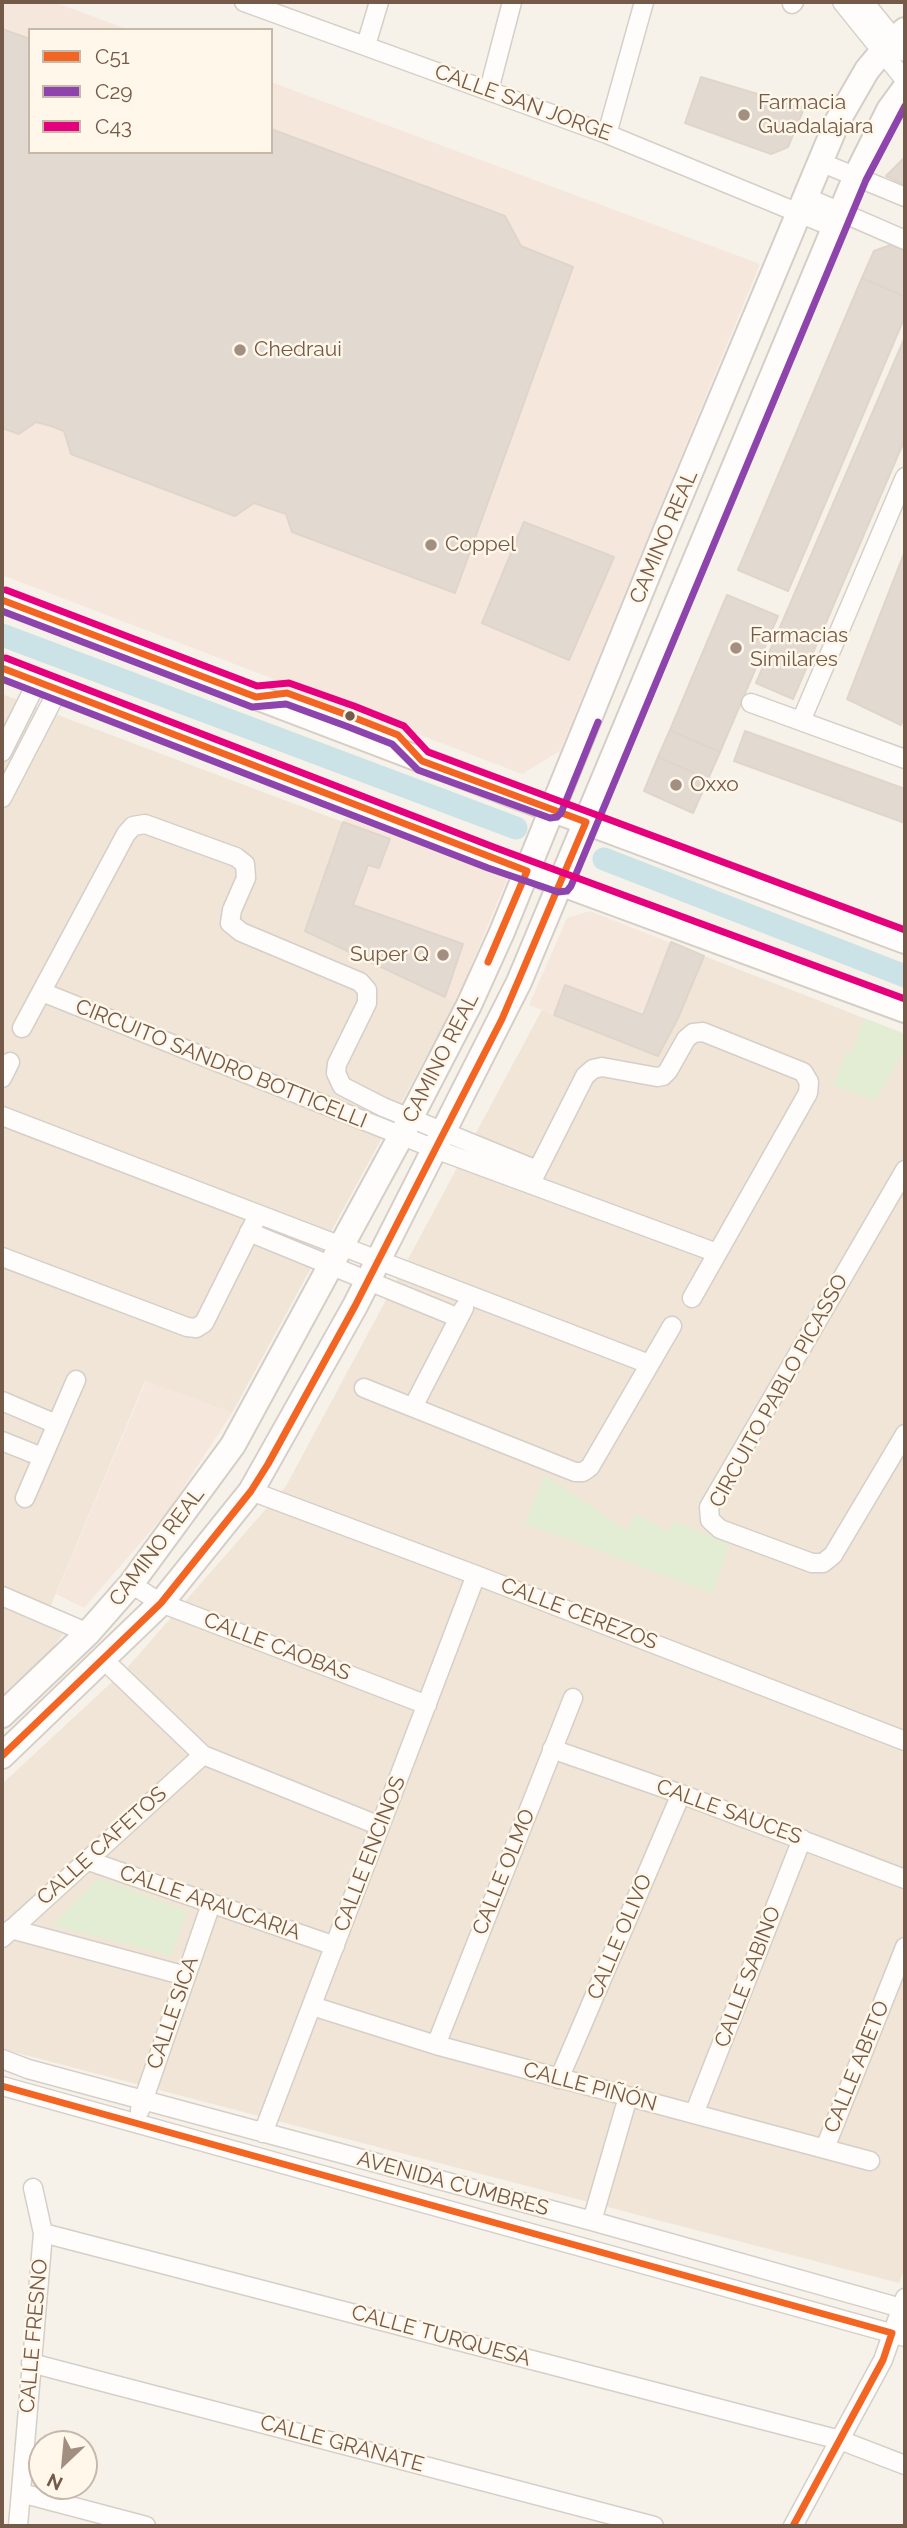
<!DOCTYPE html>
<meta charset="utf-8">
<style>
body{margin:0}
#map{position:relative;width:907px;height:2528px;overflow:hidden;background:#f6f2e9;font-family:Raleway,sans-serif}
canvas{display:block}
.frame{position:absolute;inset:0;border:4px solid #745a49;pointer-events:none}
.legend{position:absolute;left:28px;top:28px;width:245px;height:126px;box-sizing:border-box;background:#fff7e9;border:2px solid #c7b8a9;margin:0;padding:9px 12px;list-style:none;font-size:21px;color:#745a49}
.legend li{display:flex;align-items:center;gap:14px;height:35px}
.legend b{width:35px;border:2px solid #c7b8a9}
.north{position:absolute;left:28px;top:2430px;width:70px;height:70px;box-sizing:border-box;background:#fff7e9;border:2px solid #c7b8a9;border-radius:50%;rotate:206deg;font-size:19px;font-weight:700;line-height:28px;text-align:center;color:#745a49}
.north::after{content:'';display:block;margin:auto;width:24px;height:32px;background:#a28f81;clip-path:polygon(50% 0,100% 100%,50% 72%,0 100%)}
</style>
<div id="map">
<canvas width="907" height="2528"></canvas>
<div class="frame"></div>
<ul class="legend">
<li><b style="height:9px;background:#f26522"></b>C51</li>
<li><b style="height:9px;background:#8e44ad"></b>C29</li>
<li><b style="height:9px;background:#e5007d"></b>C43</li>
</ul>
<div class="north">N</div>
</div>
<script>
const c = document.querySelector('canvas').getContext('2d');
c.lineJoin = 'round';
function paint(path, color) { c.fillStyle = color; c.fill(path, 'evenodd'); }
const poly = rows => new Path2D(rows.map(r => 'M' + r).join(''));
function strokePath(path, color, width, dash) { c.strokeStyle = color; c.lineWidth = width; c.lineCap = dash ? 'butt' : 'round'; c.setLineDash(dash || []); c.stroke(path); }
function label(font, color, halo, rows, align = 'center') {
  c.font = font + ' Raleway,sans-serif'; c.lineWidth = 5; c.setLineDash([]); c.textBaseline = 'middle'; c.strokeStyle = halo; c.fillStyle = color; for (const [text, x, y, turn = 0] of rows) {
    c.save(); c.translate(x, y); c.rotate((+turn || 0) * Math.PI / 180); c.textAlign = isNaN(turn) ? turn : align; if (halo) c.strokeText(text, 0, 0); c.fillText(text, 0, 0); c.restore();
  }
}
paint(poly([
 [2,694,343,822,305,931,456,1002,232,1413,145,1381,43,1624,63,1634,51,1650,2,1695],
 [704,956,905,1034,905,2267,899,2283,2,2049,2,1784,127,1668,286,1486,542,1010,554,1015,678,1018]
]), '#f0e5d6');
paint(poly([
 [2,2,54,2,129,30,30,30,30,152,271,152,271,82,760,264,560,751,522,774,2,575],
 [345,817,508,877,456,1002,305,931],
 [590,911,704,956,678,1018,658,1056,529,1005,567,918],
 [146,1381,232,1413,168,1511,84,1608,56,1594]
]), '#f6e7dc');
paint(poly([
 [864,1018,905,1034,905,1049,875,1101,833,1085,846,1052,852,1053],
 [545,1475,626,1530,636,1514,669,1532,674,1521,730,1544,712,1593,525,1523],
 [99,1878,187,1911,171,1956,52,1925]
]), '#e2edd4');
strokePath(poly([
 [2,635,516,828],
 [604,859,905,976]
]), '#cbe3e6', 23);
const building = poly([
 [2,29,30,39,30,152,271,152,271,129,505,216,521,246,573,267,455,593,292,532,286,514,254,503,235,516,71,454,64,431,51,426,36,422,19,434,2,428,2,29],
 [701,77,804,108,788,147,771,154,685,123,701,77],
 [905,157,905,185,886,176,905,157],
 [896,243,905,247,905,297,862,278,874,251,896,243],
 [862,278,905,297,905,316,788,591,738,570,862,278],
 [905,337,905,439,793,699,756,683,905,337],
 [524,522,614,557,569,660,482,623,524,522],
 [905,551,905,715,901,725,847,699,905,551],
 [727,595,778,616,720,752,670,730,727,595],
 [670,730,720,752,708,779,658,757,670,730],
 [745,731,905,789,905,823,734,761,745,731],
 [658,757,708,779,693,813,644,791,658,757],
 [343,822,390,839,379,868,368,865,353,905,463,944,445,997,305,931,343,822],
 [671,942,704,956,678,1018,658,1056,554,1015,565,985,643,1015,671,942]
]);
paint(building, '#e2dad1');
strokePath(building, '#dfd5cb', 2);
const street = poly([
 [244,2,607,134,835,228],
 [842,2,905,80],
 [864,2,905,52],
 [792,4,794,2],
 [366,45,379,2],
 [489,90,512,2],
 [607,134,644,2],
 [820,162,905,197],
 [806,197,905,240],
 [751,703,905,759],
 [801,721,905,477],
 [2,752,37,682],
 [2,798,58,690],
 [42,992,435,1149,717,1253],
 [22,1028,126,834,133,826,145,824,236,857,245,864,246,878,232,910,230,923,241,932,360,982,367,990,367,1003,337,1064,336,1073,342,1086,383,1107,537,1170],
 [2,1078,10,1062],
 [2,1116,649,1364],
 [905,1170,709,1507,710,1520,720,1529,812,1563,823,1563,833,1555,905,1434],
 [533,1179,585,1076,593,1069,602,1067,657,1077,663,1076,668,1071,686,1039,693,1033,703,1032,803,1072,809,1082,808,1093,692,1298],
 [249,1232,459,1318],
 [2,1257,187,1327,196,1328,204,1323,258,1215],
 [364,1388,575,1472,583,1472,590,1467,672,1326],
 [2,1401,56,1424],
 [413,1407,464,1308],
 [2,1441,42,1457],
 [251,1491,476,1575,905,1741],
 [25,1498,76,1380],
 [131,1584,161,1603,427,1705],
 [2,1596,88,1633],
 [104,1660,203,1755,380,1826],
 [552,1749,681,1794,905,1879],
 [86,1860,335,1946],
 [11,1929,186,1976],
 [2,1938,203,1755],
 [312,2006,436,2045,870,2161],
 [436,2045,573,1698],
 [2,2059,28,2069,592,2221,905,2309],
 [559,2079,681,1794],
 [2,2086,905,2337],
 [140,2110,211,1904],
 [694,2114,802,1839],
 [263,2133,476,1575],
 [825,2148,905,1947],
 [592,2221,628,2097],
 [43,2233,840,2440,905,2465],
 [31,2363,654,2526],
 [21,2493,146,2526],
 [18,2526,43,2233,33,2188],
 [793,2526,883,2360,905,2298]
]);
const secondary = poly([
 [2,600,516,796,905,941],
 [2,668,492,858,905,1010],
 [2,1715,88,1633,110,1608,131,1584,233,1445,401,1136,469,1005,502,932,666,530,837,122,867,70,887,46,905,30],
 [2,1756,161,1603,251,1491,355,1306,519,982,856,176,889,110,905,88]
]);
strokePath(street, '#d5cfc7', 21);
strokePath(secondary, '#d5cec6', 28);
strokePath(street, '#fefdfc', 18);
strokePath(secondary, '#fefdfc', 24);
strokePath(poly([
 [2,600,256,697,287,693,350,716,398,735,422,761,586,822,502,1019,355,1306,268,1464,251,1491,161,1603,2,1756],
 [2,668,527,871,488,962],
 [2,2086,892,2333,883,2360,793,2526]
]), '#f26522', 7);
strokePath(poly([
 [2,611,252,707,286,704,346,726,392,744,418,770,550,818,557,817,561,813,598,722],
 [2,679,488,868,558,892,567,891,571,886,866,180,905,106]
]), '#8e44ad', 7);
strokePath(poly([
 [6,590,257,686,289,683,354,706,404,726,428,752,905,930],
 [6,658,496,848,905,999]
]), '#e5007d', 7);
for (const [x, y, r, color] of [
 [744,115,7,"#a28f81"],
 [240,350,7,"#a28f81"],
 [431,545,7,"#a28f81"],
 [736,648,7,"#a28f81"],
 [350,716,6,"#745a49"],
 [676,785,7,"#a28f81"],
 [443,955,7,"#a28f81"]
]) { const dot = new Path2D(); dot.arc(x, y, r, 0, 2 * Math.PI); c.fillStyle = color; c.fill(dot); strokePath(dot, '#fff7e9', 2.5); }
label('21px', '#745a49', '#fff7e9', [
 ["CALLE SAN JORGE",523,103,20],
 ["CAMINO REAL",664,537,-67],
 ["CAMINO REAL",441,1058,-63],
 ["CIRCUITO SANDRO BOTTICELLI",221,1064,22],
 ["CIRCUITO PABLO PICASSO",779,1391,-61],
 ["CAMINO REAL",157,1547,-53],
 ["CALLE CEREZOS",579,1614,21],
 ["CALLE CAOBAS",277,1647,21],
 ["CALLE SAUCES",729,1812,20],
 ["CALLE CAFETOS",102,1846,-42],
 ["CALLE ENCINOS",370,1854,-69],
 ["CALLE OLMO",504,1872,-68],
 ["CALLE ARAUCARIA",210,1903,19],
 ["CALLE OLIVO",620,1937,-67],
 ["CALLE SABINO",748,1977,-69],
 ["CALLE SICA",173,2013,-71],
 ["CALLE ABETO",857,2067,-68],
 ["CALLE PIÑÓN",590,2087,15],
 ["AVENIDA CUMBRES",453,2184,15],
 ["CALLE FRESNO",34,2336,-85],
 ["CALLE TURQUESA",441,2336,15],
 ["CALLE GRANATE",342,2444,15]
]);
label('21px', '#745a49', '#fff7e9', [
 ["Farmacia",758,103],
 ["Guadalajara",758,127],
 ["Chedraui",254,350],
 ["Coppel",445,545],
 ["Farmacias",750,636],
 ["Similares",750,660],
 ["Oxxo",690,785],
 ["Super Q",429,955,"right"]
], 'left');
</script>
